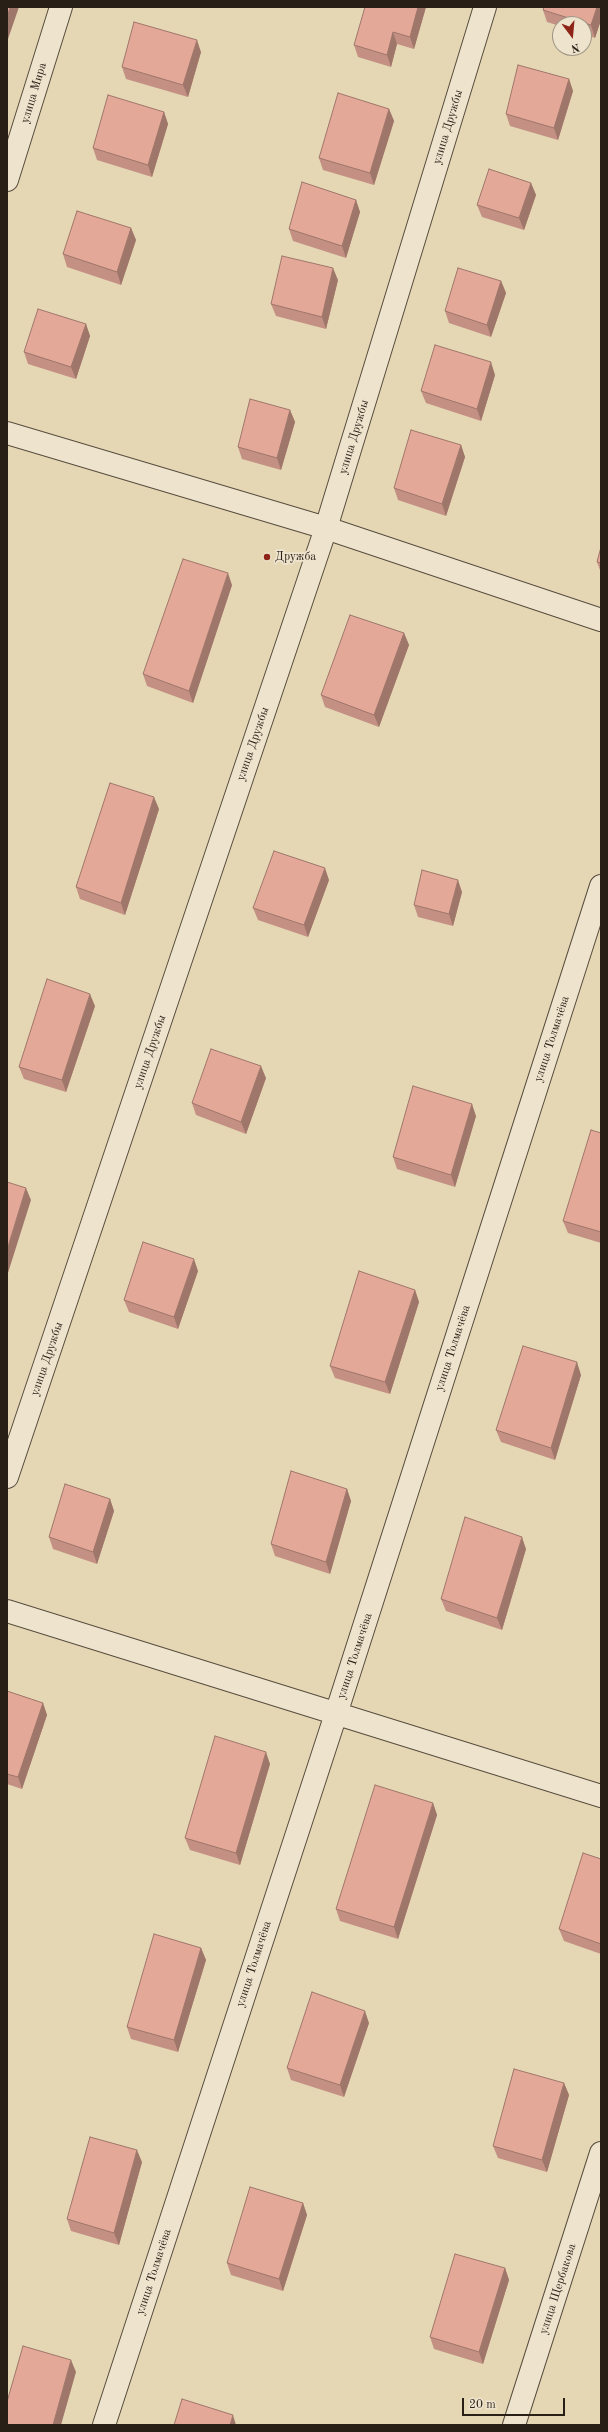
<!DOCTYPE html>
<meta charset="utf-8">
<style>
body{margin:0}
#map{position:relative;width:608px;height:2432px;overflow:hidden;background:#e5d6b4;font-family:"Old Standard TT",serif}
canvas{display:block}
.frame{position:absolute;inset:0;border:8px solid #281f16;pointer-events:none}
.north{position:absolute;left:552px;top:16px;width:40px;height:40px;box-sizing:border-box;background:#eee4ce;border:1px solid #9f9584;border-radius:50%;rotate:164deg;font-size:11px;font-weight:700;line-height:16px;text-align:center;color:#281f16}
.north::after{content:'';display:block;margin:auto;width:14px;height:18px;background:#8f2418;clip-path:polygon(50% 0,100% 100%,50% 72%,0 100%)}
.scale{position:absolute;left:462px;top:2398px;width:103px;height:18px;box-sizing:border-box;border:2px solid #281f16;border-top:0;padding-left:5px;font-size:12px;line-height:14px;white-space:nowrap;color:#281f16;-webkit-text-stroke:3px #eee4ce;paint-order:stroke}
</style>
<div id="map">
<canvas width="608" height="2432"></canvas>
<div class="frame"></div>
<div class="north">N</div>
<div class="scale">20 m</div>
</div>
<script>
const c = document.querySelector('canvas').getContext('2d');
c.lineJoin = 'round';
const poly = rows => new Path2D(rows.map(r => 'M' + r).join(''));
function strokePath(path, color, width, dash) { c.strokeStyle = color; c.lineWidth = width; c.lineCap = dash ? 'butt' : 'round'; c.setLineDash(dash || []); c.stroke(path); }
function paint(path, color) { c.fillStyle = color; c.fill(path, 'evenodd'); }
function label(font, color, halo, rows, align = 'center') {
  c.font = font + ' "Old Standard TT",serif'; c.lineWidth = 3.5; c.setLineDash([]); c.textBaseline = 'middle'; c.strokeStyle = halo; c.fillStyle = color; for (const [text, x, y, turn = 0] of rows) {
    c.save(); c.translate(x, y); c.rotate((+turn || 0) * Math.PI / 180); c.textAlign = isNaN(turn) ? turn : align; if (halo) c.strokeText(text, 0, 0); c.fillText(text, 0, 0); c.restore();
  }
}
const minor = poly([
 [7,180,61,7],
 [7,433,326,528,601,620],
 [7,1611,601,1796],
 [104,2425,336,1714,601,886],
 [514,2425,601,2153]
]);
const tertiary = poly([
 [7,1477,326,528,485,7]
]);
strokePath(minor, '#574d3e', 24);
strokePath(tertiary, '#574d3e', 24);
strokePath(minor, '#eee4ce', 22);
strokePath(tertiary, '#eee4ce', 22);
paint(poly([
 [426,7,414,49,397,44,391,67,358,57,354,45],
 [601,7,601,20,595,38,584,34,584,24,560,24,560,26,547,22,543,10],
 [201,52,188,97,126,79,122,67],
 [569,79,573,91,558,140,510,126,506,114],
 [389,109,394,121,374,185,323,170,319,158],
 [164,112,168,124,152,177,97,160,93,148],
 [531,183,536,195,524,230,482,217,477,205],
 [356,200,360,212,346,258,293,241,289,229],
 [131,228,136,240,121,285,67,267,63,254],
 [338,280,326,329,276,316,271,304],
 [501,281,506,293,491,337,449,323,445,311],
 [86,324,90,336,76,379,28,364,24,352],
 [495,375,481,421,426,403,421,391],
 [290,410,295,422,281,470,242,459,238,447],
 [461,445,465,457,446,516,398,500,394,488],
 [601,547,601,573,597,562],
 [232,585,193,703,147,686,143,674],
 [404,633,409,645,379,727,325,707,321,695],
 [159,809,125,915,80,899,76,887],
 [329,880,308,937,258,920,253,908],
 [462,892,453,926,418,917,414,905],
 [95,1006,66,1092,24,1079,19,1067],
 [266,1078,246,1134,196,1115,192,1103],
 [476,1116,455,1187,397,1169,393,1157],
 [601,1133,601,1243,568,1233,563,1221],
 [198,1271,178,1329,129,1312,124,1300],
 [415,1290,419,1302,390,1394,335,1378,330,1366],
 [581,1375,555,1460,501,1442,496,1430],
 [347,1489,351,1501,330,1574,275,1556,271,1544],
 [110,1499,114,1511,97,1564,53,1549,49,1537],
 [526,1549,502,1630,446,1611,441,1599],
 [7,1691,43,1703,47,1715,22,1789,7,1784],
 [270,1764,240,1865,190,1850,185,1838],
 [433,1803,437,1815,398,1939,340,1921,336,1909],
 [601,1859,601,1954,564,1941,559,1929],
 [201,1948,206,1960,178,2052,131,2039,127,2027],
 [369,2023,344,2097,291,2080,287,2068],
 [564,2083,569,2095,547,2172,498,2158,493,2146],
 [142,2162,119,2245,71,2231,67,2219],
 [303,2203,307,2215,283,2291,231,2275,227,2263],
 [505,2268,509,2280,483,2364,434,2349,430,2337]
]), '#c39083');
paint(poly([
 [10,7,19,7,8,39,7,35,7,18],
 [418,7,426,7,414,49,410,37],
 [597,7,601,7,601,20,595,38,591,25],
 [393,32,397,44,391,67,387,55],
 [197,40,201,52,188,97,183,85],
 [569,79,573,91,558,140,554,128],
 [389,109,394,121,374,185,370,173],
 [164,112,168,124,152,177,148,165],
 [531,183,536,195,524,230,519,218],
 [356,200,360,212,346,258,342,246],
 [131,228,136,240,121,285,117,272],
 [333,268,338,280,326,329,322,317],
 [501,281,506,293,491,337,487,325],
 [86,324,90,336,76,379,71,367],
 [491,362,495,375,481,421,477,409],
 [290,410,295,422,281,470,277,458],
 [461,445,465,457,446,516,442,504],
 [228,573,232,585,193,703,189,691],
 [404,633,409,645,379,727,374,715],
 [154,797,159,809,125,915,121,903],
 [325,868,329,880,308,937,304,925],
 [458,880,462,892,453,926,449,914],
 [90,994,95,1006,66,1092,62,1080],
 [261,1066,266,1078,246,1134,241,1122],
 [472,1104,476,1116,455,1187,451,1175],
 [26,1188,31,1200,7,1276,7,1250],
 [194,1259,198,1271,178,1329,174,1317],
 [415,1290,419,1302,390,1394,385,1382],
 [577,1362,581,1375,555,1460,551,1448],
 [347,1489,351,1501,330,1574,326,1562],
 [110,1499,114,1511,97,1564,93,1552],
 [522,1537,526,1549,502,1630,497,1618],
 [43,1703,47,1715,22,1789,18,1777],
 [266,1752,270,1764,240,1865,236,1853],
 [433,1803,437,1815,398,1939,394,1927],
 [201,1948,206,1960,178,2052,174,2040],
 [365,2011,369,2023,344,2097,340,2085],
 [564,2083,569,2095,547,2172,542,2160],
 [137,2150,142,2162,119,2245,114,2233],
 [303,2203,307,2215,283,2291,279,2279],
 [505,2268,509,2280,483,2364,479,2352],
 [71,2360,76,2372,61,2425,53,2425],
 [233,2415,236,2425,230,2425]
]), '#9f766a');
const building = poly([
 [7,7,10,7,7,18,7,7],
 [365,7,418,7,410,37,393,32,387,55,354,45,365,7],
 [544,7,597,7,591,25,543,10,544,7],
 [134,22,197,40,183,85,122,67,134,22],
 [518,65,569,79,554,128,506,114,518,65],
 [338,93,389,109,370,173,319,158,338,93],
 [108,95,164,112,148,165,93,148,108,95],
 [489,169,531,183,519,218,477,205,489,169],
 [302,182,356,200,342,246,289,229,302,182],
 [77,211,131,228,117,272,63,254,77,211],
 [282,256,333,268,322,317,271,304,282,256],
 [458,268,501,281,487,325,445,311,458,268],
 [38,309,86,324,71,367,24,352,38,309],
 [435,345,491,362,477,409,421,391,435,345],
 [250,399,290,410,277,458,238,447,250,399],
 [411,430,461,445,442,504,394,488,411,430],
 [601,547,601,563,597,562,601,547],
 [183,559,228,573,189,691,143,674,183,559],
 [350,615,404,633,374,715,321,695,350,615],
 [110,783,154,797,121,903,76,887,110,783],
 [274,851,325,868,304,925,253,908,274,851],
 [422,870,458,880,449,914,414,905,422,870],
 [47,979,90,994,62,1080,19,1067,47,979],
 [211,1049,261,1066,241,1122,192,1103,211,1049],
 [413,1086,472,1104,451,1175,393,1157,413,1086],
 [591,1130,601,1133,601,1232,563,1221,591,1130],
 [7,1182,26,1188,7,1250,7,1182],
 [143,1242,194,1259,174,1317,124,1300,143,1242],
 [359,1271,415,1290,385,1382,330,1366,359,1271],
 [523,1346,577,1362,551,1448,496,1430,523,1346],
 [291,1471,347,1489,326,1562,271,1544,291,1471],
 [65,1484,110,1499,93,1552,49,1537,65,1484],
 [465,1517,522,1537,497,1618,441,1599,465,1517],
 [7,1691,43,1703,18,1777,7,1774,7,1691],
 [215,1736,266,1752,236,1853,185,1838,215,1736],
 [375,1785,433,1803,394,1927,336,1909,375,1785],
 [583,1853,601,1859,601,1944,559,1929,583,1853],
 [154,1934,201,1948,174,2040,127,2027,154,1934],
 [312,1992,365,2011,340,2085,287,2068,312,1992],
 [514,2069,564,2083,542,2160,493,2146,514,2069],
 [90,2137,137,2150,114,2233,67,2219,90,2137],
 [250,2187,303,2203,279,2279,227,2263,250,2187],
 [455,2254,505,2268,479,2352,430,2337,455,2254],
 [23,2346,71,2360,53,2425,7,2425,7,2402,23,2346],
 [182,2399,233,2415,230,2425,174,2425,182,2399]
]);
paint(building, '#e3a898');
strokePath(building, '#9f766a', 1);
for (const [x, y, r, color] of [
 [267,557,4,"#8f2418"]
]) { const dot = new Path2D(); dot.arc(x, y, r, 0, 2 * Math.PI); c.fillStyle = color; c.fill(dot); strokePath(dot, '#eee4ce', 1.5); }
label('12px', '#281f16', '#eee4ce', [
 ["улица Мира",34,93,-73],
 ["улица Дружбы",448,127,-73],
 ["улица Дружбы",354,437,-73],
 ["улица Дружбы",253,744,-71],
 ["улица Толмачёва",552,1039,-72],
 ["улица Дружбы",150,1052,-71],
 ["улица Толмачёва",453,1348,-72],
 ["улица Дружбы",47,1359,-71],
 ["улица Толмачёва",355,1656,-72],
 ["улица Толмачёва",254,1964,-72],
 ["улица Толмачёва",154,2272,-72],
 ["улица Щербакова",558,2289,-72]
]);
label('12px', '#281f16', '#eee4ce', [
 ["Дружба",275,557]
], 'left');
</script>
